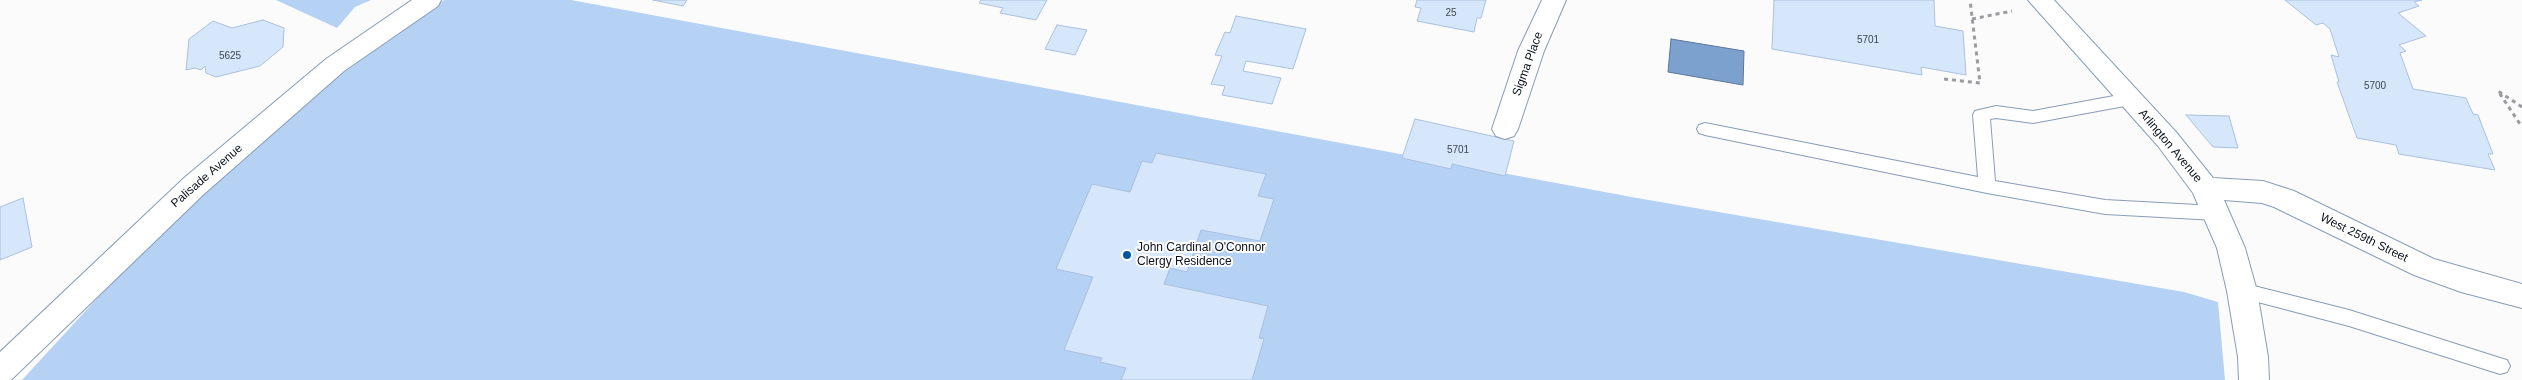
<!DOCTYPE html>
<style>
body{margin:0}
canvas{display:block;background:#fbfbfb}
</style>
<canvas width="2522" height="380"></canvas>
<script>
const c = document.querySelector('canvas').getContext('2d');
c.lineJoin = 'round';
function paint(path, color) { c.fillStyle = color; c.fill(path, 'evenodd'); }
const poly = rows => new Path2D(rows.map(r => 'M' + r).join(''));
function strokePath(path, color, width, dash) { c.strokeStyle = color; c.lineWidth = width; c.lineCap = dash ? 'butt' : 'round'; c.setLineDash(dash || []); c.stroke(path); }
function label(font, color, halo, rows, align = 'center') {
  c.font = font + ' Helvetica,sans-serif'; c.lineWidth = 4; c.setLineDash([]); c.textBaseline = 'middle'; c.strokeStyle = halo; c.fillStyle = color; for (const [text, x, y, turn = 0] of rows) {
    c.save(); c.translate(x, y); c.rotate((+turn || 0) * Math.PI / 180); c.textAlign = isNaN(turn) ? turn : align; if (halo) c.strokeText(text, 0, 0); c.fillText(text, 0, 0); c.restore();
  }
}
paint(poly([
 [276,0,371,0,355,7,337,28],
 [444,0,571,0,1637,198,2184,292,2218,302,2225,380,22,380,148,243,325,86]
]), '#b5d1f3');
const water = poly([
 [1671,39,1744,51,1743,85,1668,72,1671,39]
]);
paint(water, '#7ca1cf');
strokePath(water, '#5a7699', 1);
const building = poly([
 [653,0,687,0,683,6,653,0],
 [981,0,1047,0,1036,20,1000,13,1003,8,979,3,981,0],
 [1417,0,1486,0,1481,18,1477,18,1474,32,1417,21,1421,8,1415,7,1417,0],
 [1774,0,1934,0,1935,26,1963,31,1966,75,1921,67,1922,75,1772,49,1774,0],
 [2285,0,2422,0,2414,2,2419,6,2398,13,2426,36,2399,45,2406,51,2400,53,2413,89,2466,98,2473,114,2478,115,2493,154,2488,154,2495,170,2399,154,2396,145,2357,138,2337,82,2339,82,2331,55,2339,57,2330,29,2323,23,2316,25,2285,0],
 [1236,16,1306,29,1293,69,1246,61,1243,71,1281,78,1272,104,1222,95,1225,86,1211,84,1222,56,1215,55,1225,32,1230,33,1236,16],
 [263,20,284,28,283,47,260,66,216,77,206,73,205,66,201,70,195,68,186,70,189,39,213,21,232,28,263,20],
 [1057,25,1087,30,1075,55,1045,49,1057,25],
 [2186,115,2229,116,2238,148,2213,147,2186,115],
 [1415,119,1514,141,1505,176,1452,164,1451,169,1402,158,1415,119],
 [1156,153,1266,174,1258,196,1274,199,1260,241,1201,230,1187,272,1170,268,1164,284,1268,306,1259,338,1264,339,1252,380,1121,380,1126,368,1100,362,1102,358,1064,350,1093,277,1056,269,1092,184,1130,192,1142,161,1152,163,1156,153],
 [23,198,32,247,0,260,0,207,23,198]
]);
paint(building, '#d7e7fb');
strokePath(building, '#a9c0dd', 1);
const service = poly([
 [2130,93,2136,95,2138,99,2136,103,2130,105,2033,123,1996,118,1990,119,1995,181,2105,200,2216,206,2222,208,2225,213,2222,218,2216,220,2105,214,1987,193,1705,135,1699,133,1697,129,1699,125,1705,123,1978,177,1973,115,1975,111,1996,106,2033,111,2130,93],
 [2242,283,2349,310,2500,358,2507,360,2510,366,2507,372,2500,374,2349,326,2235,296,2233,291,2235,286,2242,283]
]);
const minor = poly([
 [412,0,441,0,438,6,344,71,204,194,11,380,0,380,0,352,184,178,326,59,412,0],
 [1542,0,1566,0,1544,51,1518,129,1514,136,1505,139,1496,136,1492,129,1518,51,1542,0],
 [2028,0,2054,0,2176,132,2213,178,2263,181,2294,191,2434,259,2522,284,2522,308,2461,292,2414,275,2274,207,2262,203,2224,200,2245,248,2257,291,2268,357,2269,380,2239,380,2238,357,2227,291,2217,248,2193,193,2158,146,2028,0]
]);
strokePath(service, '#879db8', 2);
strokePath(minor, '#879db8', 2);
strokePath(poly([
 [1972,19,2012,11],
 [1944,79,1980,83,1970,0],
 [2522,107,2498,91,2522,127]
]), '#999b9f', 3, [4, 4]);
paint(service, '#fff');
paint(minor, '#fff');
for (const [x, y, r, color] of [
 [1127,255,5,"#0456a4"]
]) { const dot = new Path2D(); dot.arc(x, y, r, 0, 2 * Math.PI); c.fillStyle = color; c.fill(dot); strokePath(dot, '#fff', 2); }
label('10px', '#3d4653', null, [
 ["25",1451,13],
 ["5701",1868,40],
 ["5625",230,56],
 ["5700",2375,86],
 ["5701",1458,150]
]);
label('12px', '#0a111b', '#fff', [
 ["Sigma Place",1528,64,-70],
 ["Arlington Avenue",2170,146,50],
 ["Palisade Avenue",207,176,-41],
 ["West 259th Street",2364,238,26]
]);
label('12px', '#0a111b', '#fff', [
 ["John Cardinal O'Connor",1137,248],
 ["Clergy Residence",1137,262]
], 'left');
</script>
